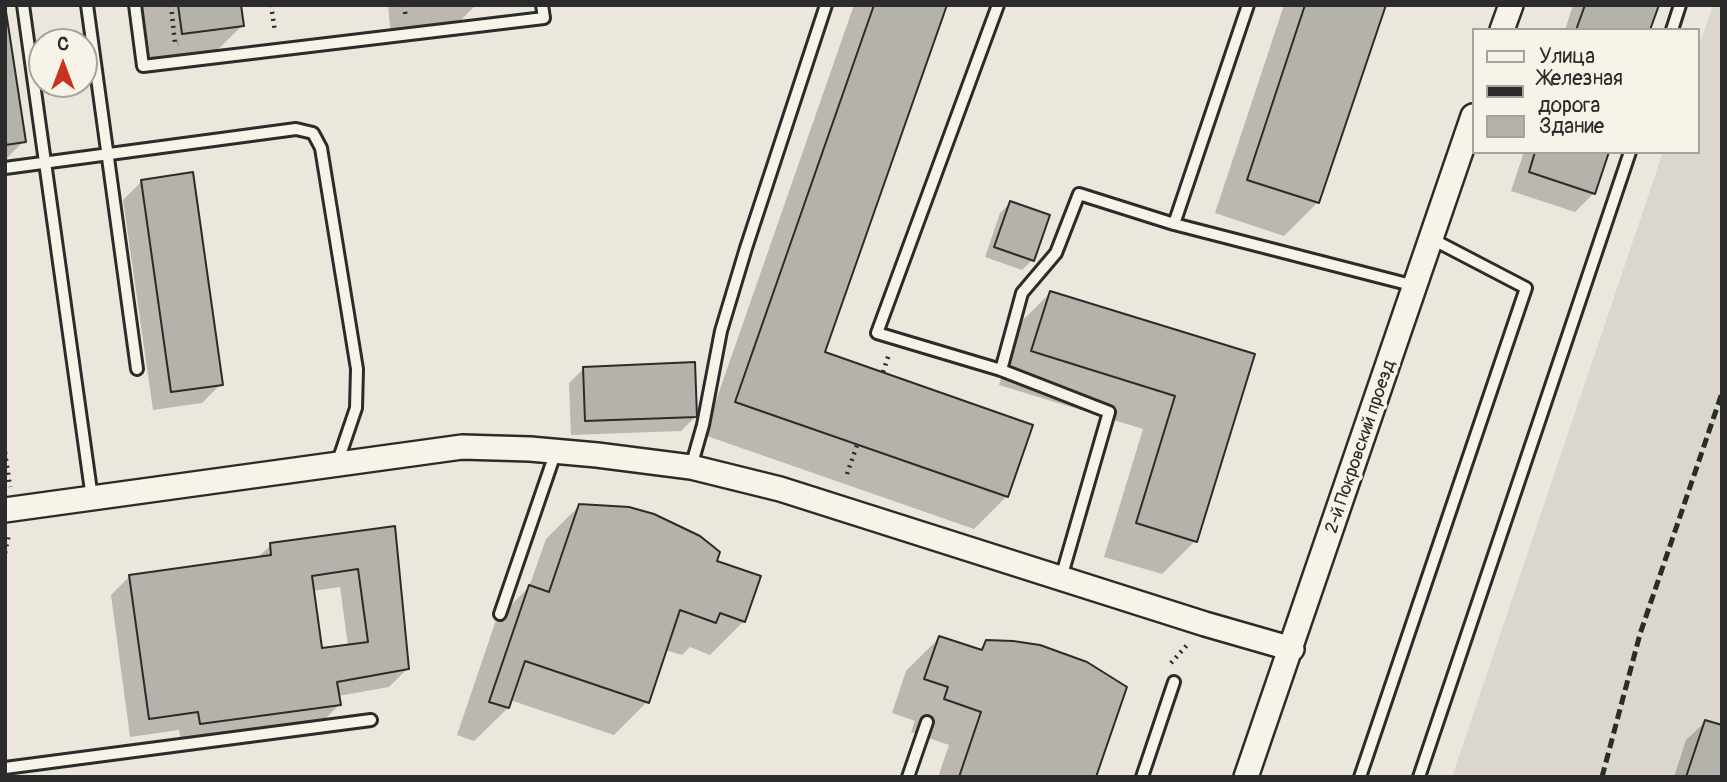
<!DOCTYPE html>
<meta charset="utf-8">
<style>
body{margin:0}
#map{position:relative;width:1727px;height:782px;overflow:hidden;background:#ebe7dd;font-family:Pangolin,sans-serif}
canvas{display:block}
.frame{position:absolute;inset:0;border:7px solid #2b2b2b;pointer-events:none}
.legend{position:absolute;left:1472px;top:28px;width:228px;height:126px;box-sizing:border-box;background:#f7f3e8;border:2px solid #a5a39c;margin:0;padding:9px 12px;list-style:none;font-size:21px;color:#2b2b2b}
.legend li{display:flex;align-items:center;gap:14px;height:35px}
.legend b{width:35px;border:2px solid #a5a39c}
.north{position:absolute;left:28px;top:28px;width:70px;height:70px;box-sizing:border-box;background:#f7f3e8;border:2px solid #a5a39c;border-radius:50%;rotate:0deg;font-size:19px;font-weight:700;line-height:28px;text-align:center;color:#2b2b2b}
.north::after{content:'';display:block;margin:auto;width:24px;height:32px;background:#c8321e;clip-path:polygon(50% 0,100% 100%,50% 72%,0 100%)}
</style>
<div id="map">
<canvas width="1727" height="782"></canvas>
<div class="frame"></div>
<ul class="legend">
<li><b style="height:9px;background:#f7f3e8"></b>Улица</li>
<li><b style="height:9px;background:#2b2b2b"></b>Железная дорога</li>
<li><b style="height:19px;background:#b5b2ab"></b>Здание</li>
</ul>
<div class="north">С</div>
</div>
<script>
const c = document.querySelector('canvas').getContext('2d');
c.lineJoin = 'round';
function paint(path, color) { c.fillStyle = color; c.fill(path, 'evenodd'); }
const poly = rows => new Path2D(rows.map(r => 'M' + r).join(''));
function strokePath(path, color, width, dash) { c.strokeStyle = color; c.lineWidth = width; c.lineCap = dash ? 'butt' : 'round'; c.setLineDash(dash || []); c.stroke(path); }
function label(font, color, halo, rows, align = 'center') {
  c.font = font + ' Pangolin,sans-serif'; c.lineWidth = 7; c.setLineDash([]); c.textBaseline = 'middle'; c.strokeStyle = halo; c.fillStyle = color; for (const [text, x, y, turn = 0] of rows) {
    c.save(); c.translate(x, y); c.rotate((+turn || 0) * Math.PI / 180); c.textAlign = isNaN(turn) ? turn : align; if (halo) c.strokeText(text, 0, 0); c.fillText(text, 0, 0); c.restore();
  }
}
paint(poly([
 [1713,5,1722,5,1722,777,1452,777,1663,152,1697,152,1697,52]
]), '#dbd7ce');
paint(poly([
 [141,5,239,5,242,26,208,59,149,66],
 [388,5,476,5,451,30,391,37],
 [854,5,945,5,823,353,1007,496,974,529,704,435],
 [1284,5,1384,5,1318,202,1284,236,1215,213],
 [1573,5,1657,5,1649,30,1565,30],
 [5,6,24,141,5,160],
 [1524,152,1608,152,1594,193,1575,212,1511,191],
 [142,181,221,384,202,403,153,410,123,200],
 [1010,203,1032,260,1022,270,985,257,1000,213],
 [1050,293,1253,355,1195,541,1162,574,1104,557,1143,429,999,385,1017,326],
 [584,368,696,416,681,431,571,435,569,383],
 [579,506,715,562,744,621,710,655,690,647,682,655,665,650,647,702,614,735,510,700,508,708,474,741,457,735,496,620,529,587,546,539],
 [393,528,408,668,389,687,338,696,339,705,320,724,181,742,179,730,130,737,111,595,130,576,256,559,271,545],
 [340,587,348,646,320,650,312,591],
 [939,638,978,651,986,642,1095,777,938,777,949,745,911,732,915,721,892,713,906,671],
 [1705,722,1722,777,1674,777,1686,740]
]), '#0003');
const building = poly([
 [5,5,26,142,5,145,5,5],
 [178,5,241,5,244,26,182,34,178,5],
 [874,5,947,5,825,352,1033,425,1008,497,735,402,874,5],
 [1305,5,1386,5,1319,203,1247,180,1305,5],
 [1585,5,1659,5,1650,30,1576,30,1585,5],
 [1535,152,1609,152,1595,194,1529,172,1535,152],
 [193,172,223,385,171,392,141,180,193,172],
 [1010,201,1050,215,1034,261,994,247,1010,201],
 [1050,291,1255,354,1197,542,1136,523,1175,396,1031,351,1050,291],
 [695,362,697,417,585,421,583,367,695,362],
 [579,504,629,507,654,514,700,536,720,552,717,561,761,576,745,622,720,613,716,623,680,610,649,703,525,661,509,708,489,702,529,585,549,592,579,504],
 [395,526,409,669,337,682,341,705,200,724,198,712,149,719,129,575,271,555,270,543,395,526],
 [358,569,368,642,322,648,312,576,358,569],
 [939,636,982,650,986,640,1013,641,1040,645,1087,662,1127,687,1096,777,959,777,981,712,944,699,948,687,924,679,939,636],
 [1705,720,1722,725,1722,777,1686,777,1705,720]
]);
paint(building, '#b5b2ab');
strokePath(building, '#2b2b2b', 2);
const service = poly([
 [23,5,92,498],
 [87,5,137,369],
 [135,5,143,66,544,18,542,5],
 [998,5,877,333,1001,370],
 [1672,30,1680,5],
 [5,168,296,129,313,133,321,148,357,369,356,408,337,464],
 [1174,224,1248,5],
 [691,467,703,425,721,331,746,248,826,5],
 [1061,578,1109,412,1001,370,1022,293,1056,253,1079,194,1174,224,1415,286],
 [500,614,556,451],
 [5,768,371,720],
 [908,777,927,722],
 [1142,777,1174,682],
 [1360,777,1526,288,1432,239],
 [1419,777,1630,152]
]);
const minor = poly([
 [1502,30,1511,5],
 [5,510,462,447,530,449,597,455,691,467,780,489,1205,624,1292,649],
 [1246,777,1473,116]
]);
strokePath(service, '#2b2b2b', 16);
strokePath(minor, '#2b2b2b', 28);
strokePath(poly([
 [171,5,175,44,178,43],
 [271,5,275,32],
 [404,5,406,18],
 [883,372,889,354],
 [5,452,10,487],
 [847,474,857,445],
 [5,553,9,534],
 [1171,663,1188,644]
]), '#2b2b2b', 4.5, [2, 5]);
strokePath(service, '#f7f3e8', 10);
strokePath(minor, '#f7f3e8', 23);
strokePath(poly([
 [1602,777,1640,634,1722,393]
]), '#2b2b2b', 5, [10, 5]);
label('18px', '#2b2b2b', '#f7f3e8', [
 ["2-й Покровский проезд",1361,447,-71]
]);
</script>
